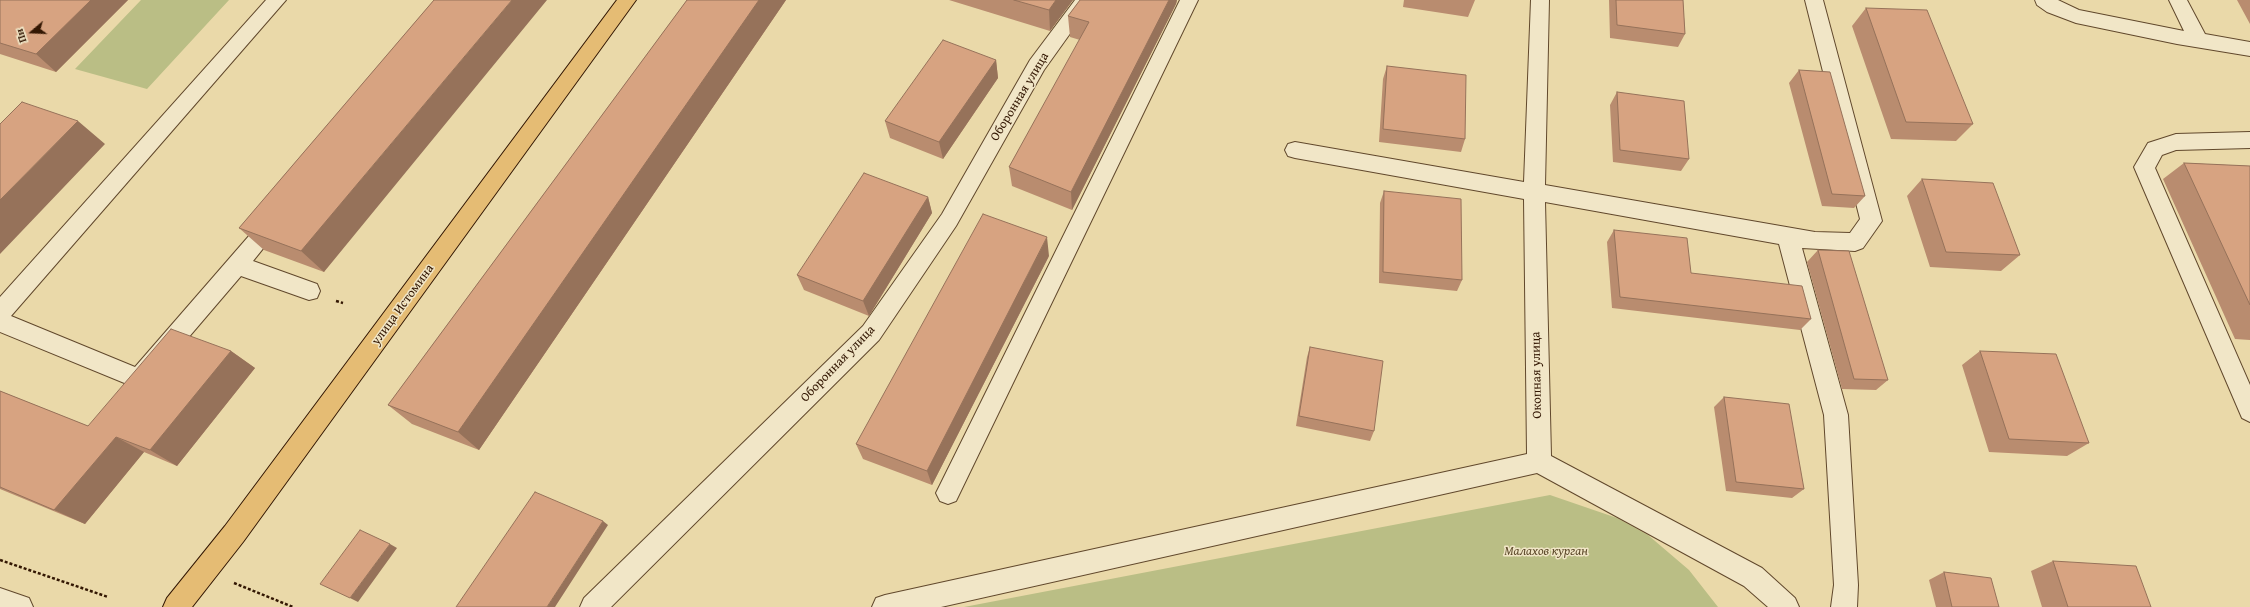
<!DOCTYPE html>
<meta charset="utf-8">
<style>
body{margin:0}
#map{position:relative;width:2250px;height:607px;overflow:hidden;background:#ead9a9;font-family:"Gentium Book Plus",serif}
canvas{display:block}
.north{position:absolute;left:12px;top:12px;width:40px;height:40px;-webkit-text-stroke:3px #f1e6c7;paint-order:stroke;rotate:251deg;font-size:11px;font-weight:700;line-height:16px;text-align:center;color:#331703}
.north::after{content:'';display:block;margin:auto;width:14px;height:18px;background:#331703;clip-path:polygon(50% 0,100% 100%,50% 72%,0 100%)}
</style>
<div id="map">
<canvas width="2250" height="607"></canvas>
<div class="north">Пн</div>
</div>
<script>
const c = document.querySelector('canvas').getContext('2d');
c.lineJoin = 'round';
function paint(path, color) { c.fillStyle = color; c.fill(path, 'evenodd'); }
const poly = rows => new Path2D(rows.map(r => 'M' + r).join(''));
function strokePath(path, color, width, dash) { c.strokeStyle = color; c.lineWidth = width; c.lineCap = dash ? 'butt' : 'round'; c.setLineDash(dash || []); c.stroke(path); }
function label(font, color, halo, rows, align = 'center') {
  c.font = font + ' "Gentium Book Plus",serif'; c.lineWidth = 3; c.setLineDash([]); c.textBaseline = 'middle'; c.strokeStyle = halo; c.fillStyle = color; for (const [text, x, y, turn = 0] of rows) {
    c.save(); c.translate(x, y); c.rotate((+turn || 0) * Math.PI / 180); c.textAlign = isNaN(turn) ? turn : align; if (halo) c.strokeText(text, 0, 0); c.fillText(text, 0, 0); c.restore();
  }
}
paint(poly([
 [141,0,229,0,147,89,75,69],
 [1550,495,1617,518,1648,535,1689,570,1718,607,964,607]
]), '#babe85');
const minor = poly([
 [266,0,286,0,11,316,135,367,268,214,275,211,282,214,286,220,253,261,317,284,320,291,317,298,309,300,241,276,147,386,139,389,0,332,0,297,266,0],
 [1075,0,1094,0,1044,70,956,226,879,340,611,607,580,607,584,598,863,326,942,214,1030,60,1075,0],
 [1180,0,1198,0,956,501,948,504,940,501,936,493,940,485,1180,0],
 [1531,0,1549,0,1545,185,1815,232,1850,233,1860,219,1805,0,1823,0,1882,221,1863,248,1855,251,1802,248,1848,415,1858,585,1857,607,1831,607,1834,585,1824,415,1779,244,1545,202,1551,456,1762,568,1795,598,1799,607,1768,607,1744,586,1537,473,941,607,872,607,876,598,885,595,1527,454,1524,199,1295,158,1288,156,1285,150,1288,144,1295,142,1524,182,1531,0],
 [2035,0,2058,0,2079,10,2184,31,2169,0,2187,0,2205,34,2250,42,2250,56,2177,44,2076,23,2047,12,2037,5,2035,0],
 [2250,132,2250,148,2176,150,2162,155,2155,168,2250,385,2250,422,2242,418,2134,167,2148,143,2176,134,2250,132],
 [0,588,29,598,33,607,0,607,0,588]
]);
const major = poly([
 [617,0,636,0,243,542,192,607,163,607,167,598,225,526,617,0]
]);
strokePath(minor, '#61482c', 2);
strokePath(major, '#331703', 2);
strokePath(poly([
 [336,301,343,303],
 [0,560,108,597],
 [234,583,293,607]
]), '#331703', 2.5, [3, 2]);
paint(minor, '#f1e6c7');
paint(major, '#e5bc74');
paint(poly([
 [0,0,128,0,56,72,0,54],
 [434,0,324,272,264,250,239,228],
 [687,0,786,0,479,450,412,424,388,405],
 [949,0,1073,0,1050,31],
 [1080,0,1177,0,1176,4,1072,210,1012,186,1009,167,1080,40,1070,37,1068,16],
 [1404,0,1475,0,1468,17,1403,7],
 [1609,0,1683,0,1685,34,1678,47,1610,38],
 [2237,0,2250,0,2250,24],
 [1866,8,1973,124,1956,141,1891,139,1852,26],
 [996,60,998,78,943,159,890,138,885,121],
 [1387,66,1465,139,1461,152,1379,142,1383,79],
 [1799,70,1865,196,1854,208,1822,206,1789,83],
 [1617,92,1689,159,1681,171,1613,162,1610,105],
 [2184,163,2250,166,2250,340,2235,339,2163,179],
 [1922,179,2020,255,2001,271,1930,267,1907,196],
 [1384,191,1462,280,1457,291,1379,283,1380,203],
 [928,197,932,213,869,316,804,290,797,275],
 [1614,230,1691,273,1811,319,1800,330,1612,308,1607,242],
 [1818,250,1888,380,1876,390,1842,389,1807,262],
 [1049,256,932,485,863,459,856,444],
 [1310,347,1374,431,1370,441,1296,426,1307,357],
 [231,351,255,368,177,466,144,452,85,524,0,489,0,391,88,426],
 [1980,351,2089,443,2067,456,1989,452,1962,365],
 [1724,397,1804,489,1792,498,1726,491,1714,407],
 [2053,561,2151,607,2042,607,2031,571],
 [1944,572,1999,607,1936,607,1929,580]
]), '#b98c6f');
paint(poly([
 [91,0,128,0,56,72,36,54],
 [512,0,547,0,324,272,301,251],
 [759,0,786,0,479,450,458,432],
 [1056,0,1073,0,1050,31,1049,10],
 [1169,0,1177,0,1176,4,1072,210,1071,192],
 [996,60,998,78,943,159,939,142],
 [78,121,105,144,0,254,0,200],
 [928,197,932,213,869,316,863,301],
 [1047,237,1049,256,932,485,927,471],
 [231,351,255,368,177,466,150,450],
 [116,437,144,452,85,524,54,510],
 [603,521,608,525,555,607,547,607],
 [390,544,397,548,358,602,350,598]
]), '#96725a');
const building = poly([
 [0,0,91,0,36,54,0,43,0,0],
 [434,0,512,0,301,251,239,228,434,0],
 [687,0,759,0,458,432,388,405,687,0],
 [1014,0,1056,0,1049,10,1014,0],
 [1080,0,1169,0,1071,192,1009,167,1089,22,1068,16,1080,0],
 [1616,0,1683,0,1685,34,1617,25,1616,0],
 [1866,8,1927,10,1973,124,1906,122,1866,8],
 [943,40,996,60,939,142,885,121,943,40],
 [1387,66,1466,75,1465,139,1383,129,1387,66],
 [1799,70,1830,72,1865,196,1832,194,1799,70],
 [1617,92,1684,101,1689,159,1620,150,1617,92],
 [22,102,78,121,0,200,0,124,22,102],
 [2184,163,2250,166,2250,305,2184,163],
 [864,173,928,197,863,301,797,275,864,173],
 [1922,179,1993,183,2020,255,1946,252,1922,179],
 [1384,191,1461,199,1462,280,1383,272,1384,191],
 [983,214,1047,237,927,471,856,444,983,214],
 [1614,230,1687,238,1691,273,1802,286,1811,319,1620,297,1614,230],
 [1818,250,1849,251,1888,380,1854,379,1818,250],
 [171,329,231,351,150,450,116,437,54,510,0,487,0,391,88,426,171,329],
 [1310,347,1383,361,1374,431,1299,416,1310,347],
 [1980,351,2056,354,2089,443,2009,439,1980,351],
 [1724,397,1789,404,1804,489,1736,482,1724,397],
 [535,492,603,521,547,607,456,607,535,492],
 [360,530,390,544,350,598,320,584,360,530],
 [2053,561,2136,566,2151,607,2068,607,2053,561],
 [1944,572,1991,578,1999,607,1952,607,1944,572]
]);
paint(building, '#d7a381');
strokePath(building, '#96725a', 1);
label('13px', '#331703', '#f1e6c7', [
 ["Оборонная улица",1020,97,-59],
 ["улица Истомина",403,305,-54],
 ["Оборонная улица",838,364,-46],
 ["Окопная улица",1537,375,-91]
]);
label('italic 13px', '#5c492a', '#f1e6c7', [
 ["Малахов курган",1546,552]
]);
</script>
